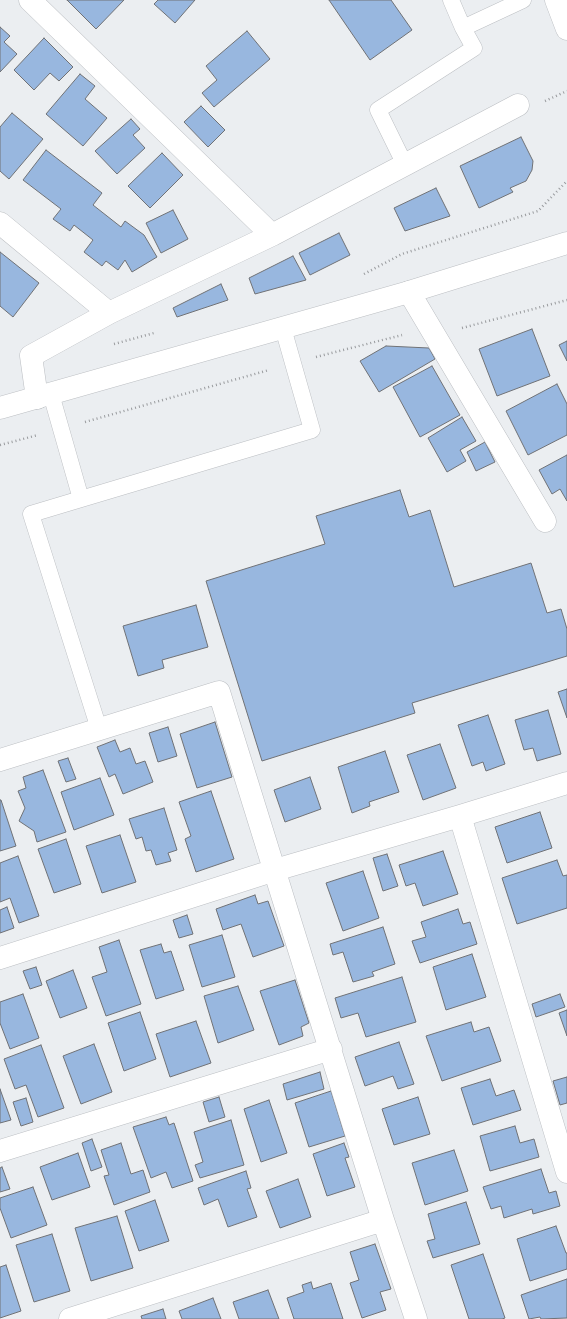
<!DOCTYPE html>
<style>
body{margin:0}
canvas{display:block;background:#ebeef1}
</style>
<canvas width="567" height="1319"></canvas>
<script>
const c = document.querySelector('canvas').getContext('2d');
c.lineJoin = 'round';
function paint(path, color) { c.fillStyle = color; c.fill(path, 'evenodd'); }
const poly = rows => new Path2D(rows.map(r => 'M' + r).join(''));
function strokePath(path, color, width, dash) { c.strokeStyle = color; c.lineWidth = width; c.lineCap = dash ? 'butt' : 'round'; c.setLineDash(dash || []); c.stroke(path); }
const building = poly([
 [67,0,124,0,96,29,67,0],
 [158,0,195,0,175,23,154,4,158,0],
 [329,0,391,0,412,30,370,60,329,0],
 [0,27,10,36,4,42,17,54,0,72,0,27],
 [247,31,270,59,214,107,202,93,217,80,206,66,247,31],
 [44,38,73,67,59,81,50,73,34,90,14,70,44,38],
 [80,74,95,86,85,99,107,118,83,146,46,114,80,74],
 [201,106,225,130,208,147,184,122,201,106],
 [12,113,43,139,9,179,0,171,0,127,12,113],
 [131,119,140,129,133,135,145,148,117,174,95,151,131,119],
 [521,137,533,161,532,170,526,181,510,188,513,192,479,208,460,166,521,137],
 [46,150,102,193,93,205,121,227,125,221,144,235,157,257,132,272,125,260,118,270,106,261,102,266,84,252,93,240,74,225,70,231,53,219,61,209,23,180,46,150],
 [162,153,183,175,150,208,128,186,162,153],
 [436,188,450,216,405,231,394,208,436,188],
 [173,210,188,239,161,253,146,223,173,210],
 [339,233,350,255,310,275,299,253,339,233],
 [0,252,39,283,13,317,0,306,0,252],
 [293,256,306,280,255,294,249,278,293,256],
 [221,284,228,300,177,317,173,308,221,284],
 [532,329,550,376,497,396,479,349,532,329],
 [567,341,567,361,559,345,567,341],
 [386,346,429,348,435,359,379,392,360,361,386,346],
 [432,366,460,415,420,437,393,387,432,366],
 [557,384,567,404,567,435,528,455,506,411,557,384],
 [462,417,476,441,460,450,466,461,447,472,428,438,462,417],
 [485,442,495,462,476,471,467,452,485,442],
 [567,455,567,501,560,489,552,494,539,470,567,455],
 [400,490,409,517,430,510,454,587,531,563,547,613,561,609,567,629,567,656,412,703,415,713,262,761,206,581,325,544,316,516,400,490],
 [196,605,208,647,162,660,164,668,138,676,123,626,196,605],
 [567,689,567,718,558,692,567,689],
 [548,710,561,754,537,761,533,748,524,750,515,720,548,710],
 [488,715,505,764,486,771,483,762,472,766,458,725,488,715],
 [215,722,232,777,197,788,180,734,215,722],
 [168,727,177,756,158,762,149,733,168,727],
 [115,740,120,752,130,748,136,764,145,761,153,782,123,794,115,774,109,777,97,747,115,740],
 [440,744,456,788,423,800,407,755,440,744],
 [385,751,399,792,369,802,370,806,352,813,338,767,385,751],
 [68,758,76,779,66,782,58,761,68,758],
 [43,770,66,832,37,842,34,831,19,821,25,808,18,791,26,788,23,777,43,770],
 [310,777,321,809,285,822,274,790,310,777],
 [100,778,114,815,74,830,61,792,100,778],
 [211,791,234,859,196,872,185,839,191,836,179,802,211,791],
 [0,800,1,800,16,846,0,851,0,800],
 [164,808,177,850,168,853,171,861,156,865,151,850,146,851,142,837,136,839,129,819,164,808],
 [540,812,552,848,507,863,495,827,540,812],
 [120,835,136,882,102,893,86,846,120,835],
 [66,839,81,884,54,893,38,849,66,839],
 [443,851,458,894,423,906,415,883,406,886,399,865,443,851],
 [387,854,398,886,383,891,373,858,387,854],
 [18,856,39,916,19,923,10,898,0,902,0,863,18,856],
 [557,860,563,876,567,875,567,908,517,924,502,878,557,860],
 [363,871,379,918,343,931,326,883,363,871],
 [255,895,258,904,268,901,284,946,253,957,241,924,223,930,216,909,255,895],
 [7,907,14,928,0,933,0,910,7,907],
 [458,909,463,924,470,922,477,944,420,963,412,941,426,937,421,922,458,909],
 [187,915,193,934,179,938,173,920,187,915],
 [383,927,395,964,372,972,374,976,353,982,343,952,333,955,330,944,383,927],
 [222,935,235,977,202,987,189,945,222,935],
 [119,940,141,1004,106,1016,92,977,107,972,99,947,119,940],
 [161,944,164,953,171,951,184,990,156,999,140,950,161,944],
 [472,954,486,997,446,1010,433,967,472,954],
 [36,967,42,985,30,989,23,971,36,967],
 [73,970,87,1008,60,1018,46,981,73,970],
 [402,977,416,1022,366,1037,358,1013,341,1018,335,998,402,977],
 [295,980,309,1023,301,1027,303,1036,279,1045,260,991,295,980],
 [238,986,254,1030,218,1043,204,996,238,986],
 [23,994,39,1038,10,1049,0,1023,0,1002,23,994],
 [560,994,565,1007,536,1017,532,1004,560,994],
 [567,1010,567,1036,559,1013,567,1010],
 [140,1012,156,1059,124,1071,108,1023,140,1012],
 [196,1021,211,1063,170,1077,156,1034,196,1021],
 [471,1022,474,1032,489,1027,501,1061,442,1081,426,1036,471,1022],
 [399,1042,414,1084,398,1089,393,1076,365,1086,355,1057,399,1042],
 [94,1044,112,1092,81,1104,63,1056,94,1044],
 [41,1045,64,1108,38,1117,26,1085,15,1089,4,1059,41,1045],
 [320,1072,324,1089,287,1100,283,1084,320,1072],
 [567,1077,567,1103,560,1105,553,1081,567,1077],
 [490,1079,496,1096,514,1090,521,1110,473,1125,461,1088,490,1079],
 [0,1089,11,1120,0,1123,0,1089],
 [331,1091,345,1136,309,1147,295,1103,331,1091],
 [219,1097,225,1117,209,1122,203,1102,219,1097],
 [418,1097,430,1134,394,1145,382,1109,418,1097],
 [26,1098,33,1122,21,1126,13,1102,26,1098],
 [269,1100,287,1153,261,1162,244,1109,269,1100],
 [166,1117,169,1125,174,1123,193,1181,172,1188,166,1172,151,1178,133,1127,166,1117],
 [231,1120,244,1165,200,1178,195,1165,203,1162,194,1132,231,1120],
 [515,1126,520,1143,534,1139,539,1157,490,1171,480,1136,515,1126],
 [92,1139,102,1167,91,1171,82,1143,92,1139],
 [121,1143,131,1174,143,1170,150,1192,114,1205,104,1176,109,1175,101,1150,121,1143],
 [344,1143,349,1157,345,1158,355,1187,327,1196,313,1154,344,1143],
 [454,1150,468,1191,425,1205,412,1163,454,1150],
 [78,1153,90,1187,52,1200,40,1167,78,1153],
 [2,1167,10,1189,0,1192,0,1168,2,1167],
 [541,1169,549,1193,556,1191,560,1206,533,1214,532,1209,504,1218,501,1206,491,1209,483,1187,541,1169],
 [246,1171,251,1188,247,1189,257,1217,228,1227,218,1199,204,1205,198,1188,246,1171],
 [298,1179,311,1217,280,1228,266,1191,298,1179],
 [33,1187,47,1225,11,1238,0,1208,0,1198,33,1187],
 [155,1200,169,1241,139,1251,125,1211,155,1200],
 [466,1202,480,1244,433,1258,427,1241,435,1239,428,1214,466,1202],
 [117,1216,133,1268,91,1281,75,1228,117,1216],
 [556,1226,566,1253,567,1253,567,1269,530,1281,517,1239,556,1226],
 [52,1234,70,1291,34,1302,16,1245,52,1234],
 [375,1244,391,1289,380,1292,386,1310,362,1318,350,1283,359,1280,350,1252,375,1244],
 [483,1254,505,1318,502,1319,469,1319,451,1265,483,1254],
 [6,1265,21,1311,0,1318,0,1267,6,1265],
 [567,1279,567,1318,541,1319,540,1317,529,1319,521,1295,567,1279],
 [311,1282,313,1289,331,1283,343,1319,294,1319,287,1298,304,1292,302,1285,311,1282],
 [268,1290,279,1319,239,1319,233,1302,268,1290],
 [213,1298,221,1319,182,1319,179,1311,213,1298],
 [163,1309,166,1319,142,1319,141,1316,163,1309]
]);
paint(building, '#98b7df');
strokePath(building, '#707276', 1);
const lane = poly([
 [451,0,463,28,523,0],
 [405,165,378,110,474,48,463,28],
 [51,394,81,499,312,430,283,328],
 [81,499,31,514,99,729]
]);
const street = poly([
 [30,0,272,235],
 [0,223,109,313],
 [409,292,545,521],
 [37,398,31,356,109,313,272,235,518,105],
 [0,760,219,692,383,1220,416,1319],
 [460,816,567,1172],
 [0,958,275,870,460,816,567,783],
 [0,1151,331,1049],
 [70,1319,383,1220]
]);
const secondary = poly([
 [0,408,409,292,567,243]
]);
const highway = poly([
 [556,0,567,29]
]);
strokePath(lane, '#bcbfc3', 17);
strokePath(street, '#bcbfc3', 23);
strokePath(secondary, '#bcbfc3', 23);
strokePath(highway, '#bcbfc3', 23);
strokePath(poly([
 [545,101,567,91],
 [364,274,402,254,538,211,567,181],
 [462,328,567,300],
 [114,344,154,333],
 [316,357,402,335],
 [85,422,269,370],
 [0,445,38,435]
]), '#999b9e', 2.5, [1, 3]);
strokePath(lane, '#fff', 16);
strokePath(street, '#fff', 22);
strokePath(secondary, '#fff', 22);
strokePath(highway, '#fff', 22);
</script>
